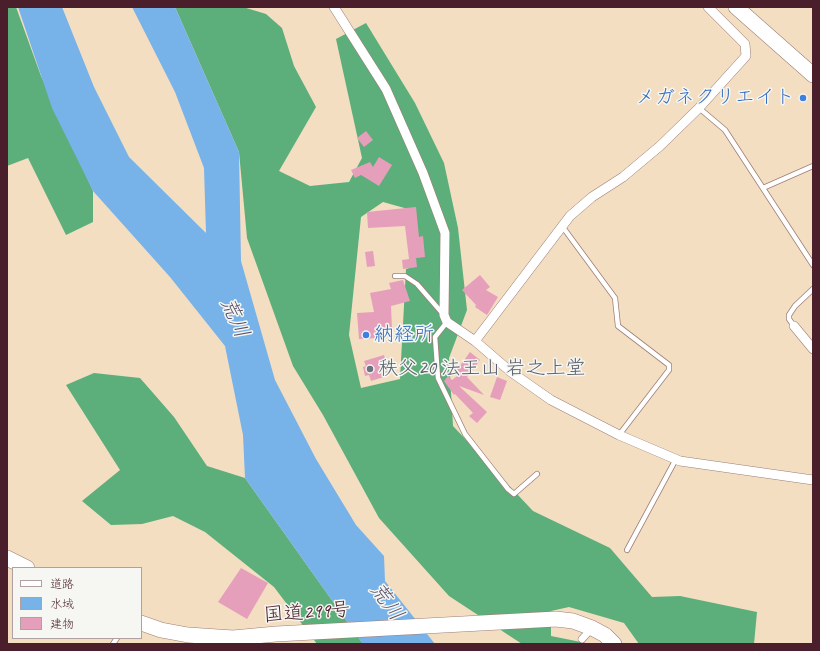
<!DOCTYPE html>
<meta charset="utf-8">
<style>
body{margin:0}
#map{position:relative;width:820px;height:651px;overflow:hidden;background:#f3dec2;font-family:Caveat,"Klee One",sans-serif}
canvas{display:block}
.frame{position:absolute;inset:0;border:8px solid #4a1f2b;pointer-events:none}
.legend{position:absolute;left:12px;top:567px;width:130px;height:72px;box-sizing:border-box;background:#f6f6f2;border:1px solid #b1a0a2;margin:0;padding:5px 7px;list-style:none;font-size:12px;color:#4a1f2b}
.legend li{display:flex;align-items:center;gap:8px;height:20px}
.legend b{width:20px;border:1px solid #b1a0a2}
</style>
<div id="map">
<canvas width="820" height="651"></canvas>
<div class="frame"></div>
<ul class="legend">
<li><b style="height:5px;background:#fff"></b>道路</li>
<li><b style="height:11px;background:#77b2e8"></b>水域</li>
<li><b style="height:11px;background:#e69fbb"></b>建物</li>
</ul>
</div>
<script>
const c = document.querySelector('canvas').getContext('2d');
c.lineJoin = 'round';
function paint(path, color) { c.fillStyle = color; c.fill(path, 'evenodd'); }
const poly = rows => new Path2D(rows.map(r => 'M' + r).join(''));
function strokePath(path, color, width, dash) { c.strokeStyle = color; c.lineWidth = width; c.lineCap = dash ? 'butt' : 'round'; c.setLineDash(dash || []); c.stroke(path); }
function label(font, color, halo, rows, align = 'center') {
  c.font = font + ' Caveat,"Klee One",sans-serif'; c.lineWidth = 3; c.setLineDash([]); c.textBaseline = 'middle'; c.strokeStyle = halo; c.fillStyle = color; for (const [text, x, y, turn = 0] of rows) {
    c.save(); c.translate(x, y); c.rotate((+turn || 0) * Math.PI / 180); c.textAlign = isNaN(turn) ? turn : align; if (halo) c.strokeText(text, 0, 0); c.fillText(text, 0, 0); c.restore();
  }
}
paint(poly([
 [7,7,16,7,41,76,93,191,93,222,66,235,28,158,7,166],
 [175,7,243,7,266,14,282,28,294,66,316,107,279,171,310,186,349,182,362,158,336,39,366,23,415,103,444,163,458,228,467,310,449,358,453,426,533,511,610,548,652,597,680,596,757,612,754,644,639,644,624,623,569,607,551,611,551,636,591,644,522,644,449,596,379,518,323,415,293,366,247,238,239,152],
 [383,202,408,209,416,266,406,269,400,379,361,388,349,335,361,217],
 [94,373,140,378,174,417,207,466,245,478,363,644,317,644,274,587,205,532,173,516,142,524,111,525,82,501,120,470,66,385]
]), '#5cae7a');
paint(poly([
 [18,7,62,7,94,87,129,157,206,233,204,168,175,92,132,7,175,7,239,152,241,261,275,380,316,459,356,525,384,556,385,581,435,644,363,644,245,478,243,435,225,346,170,277,93,191,52,108]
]), '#77b2e8');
paint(poly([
 [366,131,373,140,364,147,357,138],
 [379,157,392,165,379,186,361,175,355,178,351,170,370,162,373,167],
 [416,207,419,237,423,236,425,257,409,259,405,226,368,228,367,212],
 [373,251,375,266,367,267,365,252],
 [416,258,417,267,403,269,402,260],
 [480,275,490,287,486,290,498,297,487,315,475,307,476,305,462,290],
 [403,280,410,301,391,306,392,330,379,332,377,333,377,338,359,339,357,313,374,312,370,293,391,289,389,283],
 [470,352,480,360,467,377,484,395,459,386,487,412,477,423,469,416,473,413,455,394,454,395,444,381,448,376,452,380,461,373,457,370],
 [384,355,390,375,371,381,369,375,365,376,363,367,366,366,364,361],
 [497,377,507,381,500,400,490,397],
 [241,568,268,583,247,619,218,602]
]), '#e69fbb');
const service = poly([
 [699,108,725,130,813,265],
 [763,188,813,166],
 [562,226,615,298,618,326,669,365,669,370,619,435],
 [395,276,405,276,417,284,443,314],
 [447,322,435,337,438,378,465,434,508,489,514,494,537,474],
 [794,326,789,319,789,315,795,306,813,289],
 [627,550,676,459],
 [113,644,117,638]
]);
const pedestrian = poly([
 [582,639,592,628]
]);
const minor = poly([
 [334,7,386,89,423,173,445,233,444,315,447,322,475,341,511,372,551,400,619,435,680,461,813,480],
 [794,326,813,349],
 [475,341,570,216,592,197,623,177,660,146,699,108,746,56,745,44,708,7]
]);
const primary = poly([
 [736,7,813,75]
]);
const trunk = poly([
 [7,558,27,568],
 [141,623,161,630,188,635,233,638,276,634,556,619,573,621,592,628,605,635,614,644]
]);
strokePath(service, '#9e7e76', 6);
strokePath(pedestrian, '#9e7e76', 8);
strokePath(minor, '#9e7e76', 10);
strokePath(primary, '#9e7e76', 16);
strokePath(trunk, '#9e7e76', 16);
strokePath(service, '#fff', 4.5);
strokePath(pedestrian, '#fff', 7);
strokePath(minor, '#fff', 9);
strokePath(primary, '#fff', 15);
strokePath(trunk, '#fff', 15);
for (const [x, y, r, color] of [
 [803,98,4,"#3f7fe0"],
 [366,335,4,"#3f7fe0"],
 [370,369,4,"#6b7280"]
]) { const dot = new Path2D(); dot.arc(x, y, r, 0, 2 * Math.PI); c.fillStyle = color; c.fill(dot); strokePath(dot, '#f6f6f2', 1.5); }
label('20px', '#366cbe', '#f6f6f2', [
 ["メガネクリエイト",795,98],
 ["納経所",374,335,"left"]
], 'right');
label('20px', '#5b616d', '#f6f6f2', [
 ["秩父20 法王山 岩之上堂",378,369]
], 'left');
label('20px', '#4a1f2b', '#f6f6f2', [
 ["国道299号",307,613,-4]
]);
label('italic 21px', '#5a526d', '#f6f6f2', [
 ["荒川",234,318,66],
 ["荒川",386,602,54]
]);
</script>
